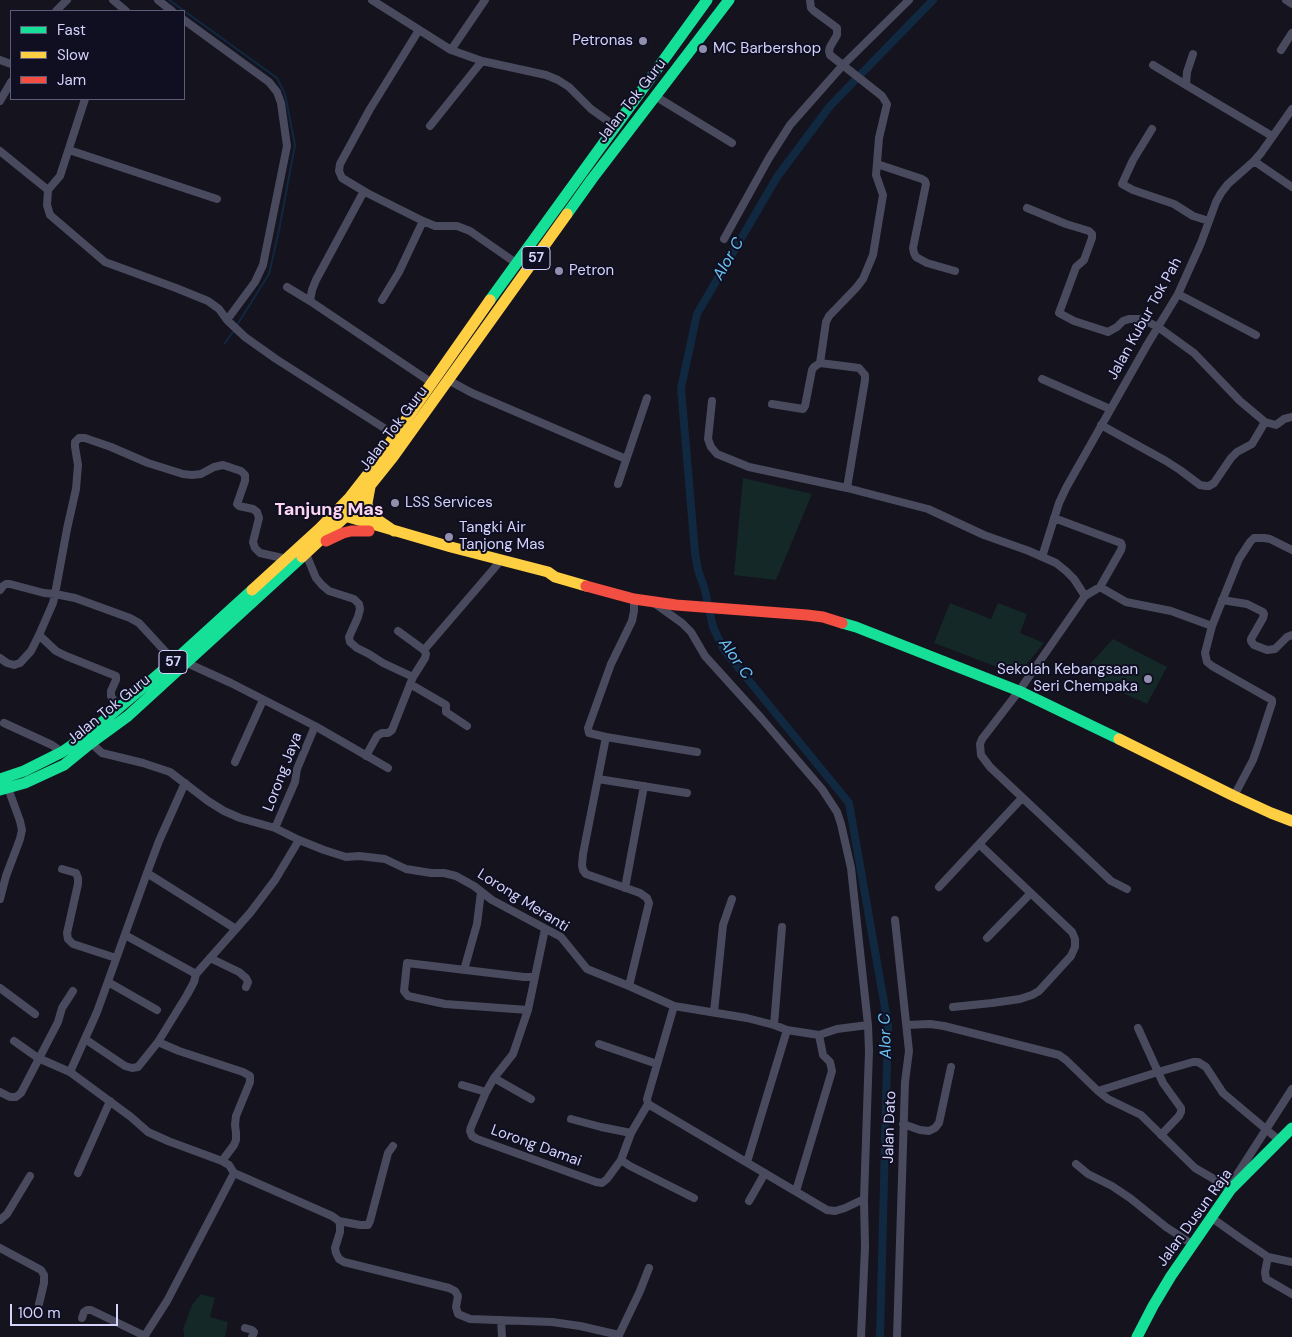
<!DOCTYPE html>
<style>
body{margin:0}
#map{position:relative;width:1292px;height:1337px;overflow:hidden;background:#14131e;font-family:"DM Sans",sans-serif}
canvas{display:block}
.legend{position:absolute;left:10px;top:10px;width:175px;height:90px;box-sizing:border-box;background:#100f22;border:1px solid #5e5d79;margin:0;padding:6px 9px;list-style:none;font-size:15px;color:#d3d3fc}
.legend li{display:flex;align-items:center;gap:10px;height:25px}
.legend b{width:25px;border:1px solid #5e5d79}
.scale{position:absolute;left:10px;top:1304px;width:108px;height:22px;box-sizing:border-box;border:2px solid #d3d3fc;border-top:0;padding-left:6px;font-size:15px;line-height:18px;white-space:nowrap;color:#d3d3fc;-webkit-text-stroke:4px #100f22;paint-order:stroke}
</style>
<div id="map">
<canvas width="1292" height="1337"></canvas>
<ul class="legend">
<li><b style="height:6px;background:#16e098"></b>Fast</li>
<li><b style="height:6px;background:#ffcf43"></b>Slow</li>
<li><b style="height:6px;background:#f24e42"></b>Jam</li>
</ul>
<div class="scale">100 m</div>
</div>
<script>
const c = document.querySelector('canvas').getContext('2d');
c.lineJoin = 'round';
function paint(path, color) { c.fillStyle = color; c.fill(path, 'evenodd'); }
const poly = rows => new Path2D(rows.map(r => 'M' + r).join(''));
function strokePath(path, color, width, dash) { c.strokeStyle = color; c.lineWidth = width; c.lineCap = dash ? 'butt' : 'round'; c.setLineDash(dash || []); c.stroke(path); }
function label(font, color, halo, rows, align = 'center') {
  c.font = font + ' "DM Sans",sans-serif'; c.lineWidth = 4; c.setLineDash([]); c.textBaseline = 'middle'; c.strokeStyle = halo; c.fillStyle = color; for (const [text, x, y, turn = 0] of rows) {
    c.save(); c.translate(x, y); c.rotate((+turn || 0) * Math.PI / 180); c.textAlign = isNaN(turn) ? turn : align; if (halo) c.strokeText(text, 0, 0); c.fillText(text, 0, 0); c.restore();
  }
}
paint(poly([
 [743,478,812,494,776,580,734,575],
 [950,603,991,619,998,603,1027,614,1020,633,1044,643,1018,675,934,643],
 [1113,639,1167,667,1147,704,1101,683,1089,665],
 [201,1294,215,1298,210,1317,228,1322,225,1337,184,1337,184,1332,183,1329,192,1305]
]), '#132827');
strokePath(poly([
 [169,0,277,78,285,94,295,145,279,230,269,274,237,325],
 [225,343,235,329]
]), '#112841', 2);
strokePath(poly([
 [880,1337,888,1025,849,803,724,650,713,627,705,590,698,570,695,553,681,388,697,314,777,177,830,106,933,0]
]), '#112841', 8);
strokePath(poly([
 [113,0,126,11],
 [158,0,172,11],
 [372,0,451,50,482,61,546,75,558,80,569,87,591,109,615,126],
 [810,0,811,8,814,11,833,25,837,28,837,35,830,47,829,51,830,55,882,96,887,104,879,138,876,175,883,195,873,255,863,279,856,288,829,316,826,322,820,363],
 [1286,0,1292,4],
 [56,11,67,0],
 [184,20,269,82,277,92,281,103,287,146,263,265,255,282,227,320],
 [419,30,370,109,340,164,339,171,342,178,367,193,423,221,435,226,457,226,470,231,516,263],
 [451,50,485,0],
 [1281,50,1292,33],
 [1193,54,1187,72,1186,85,1272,136],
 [0,60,11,64],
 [1153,65,1186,85],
 [655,96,732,143],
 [85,99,60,176,48,190,47,205,50,215,105,262,176,288,208,301,219,309,227,320,245,337,276,359,395,435],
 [0,101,11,82],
 [430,126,482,61],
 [1152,129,1133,160,1122,184,1133,190,1174,204,1193,216,1209,221],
 [69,150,217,199],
 [0,151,48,190],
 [1254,161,1292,187],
 [877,164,922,179,925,181,926,184,913,248,914,253,916,257,927,263,955,271],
 [1027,208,1066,224,1089,231,1092,234,1092,238,1084,260,1076,267,1059,313,1074,321,1108,332,1117,327,1123,321,1129,319,1139,319,1148,322,1158,327,1194,353,1240,401,1265,422,1276,425,1284,419,1292,417],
 [724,239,769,158,790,125,843,65,909,0],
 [287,287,310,301,432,383],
 [1178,294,1256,335],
 [382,300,399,272,423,221],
 [310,301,312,290,316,280,364,191],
 [1042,379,1110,409],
 [448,380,472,393,626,459],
 [712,401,708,439,711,447,717,454,749,467,847,488,928,509,984,535,1029,551,1056,563,1066,571,1074,579,1085,596],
 [772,404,803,409,805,406,812,370,814,367,820,363,859,368,865,375,865,380,847,488],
 [1101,425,1166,461,1180,470,1200,485,1206,486,1209,486,1214,483,1231,458,1237,452,1252,444,1265,422],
 [618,484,647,398],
 [1054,518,1121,543,1122,546,1121,550,1100,587],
 [306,554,316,578,322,585,329,591,354,599,359,604,360,609,358,617,349,637,350,642,357,648,369,654,383,663,413,677,425,658,426,654,424,650,398,631],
 [1042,557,1059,503,1066,488,1147,345,1178,294,1201,243,1216,202,1221,193,1228,184,1254,161,1261,153,1292,109],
 [0,590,3,586,6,584,10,584,44,593,55,594,53,603,39,635,31,651,20,663,14,665,7,663,0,658],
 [634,599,634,611,632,621,611,664,588,728,589,733,606,737,697,752],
 [1222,600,1247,604,1263,612,1264,614,1263,618,1251,639,1251,641,1254,645,1267,650,1275,649,1287,637,1292,635],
 [654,603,682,623,691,632,705,656,762,719,822,789,837,812,841,824,851,868,868,1025,869,1051,864,1199,865,1247,861,1337],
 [1212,626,1239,559,1250,542,1254,538,1264,538,1270,539,1292,550],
 [39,635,56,651,66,656,116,676,116,680,111,691,111,696,119,708],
 [424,650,497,565],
 [174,661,139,623,130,618,75,598,55,594,67,529,76,489,78,465,75,447,75,442,79,438,85,438,111,447,148,463,183,474,192,475,201,474,214,467,223,465,241,471,245,475,245,481,237,504,239,506,253,509,257,512,259,518,253,542,255,548,260,553,287,559],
 [187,663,231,683,315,726,388,768],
 [410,684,446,705,446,712,467,726],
 [4,723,52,745,62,752],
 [606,737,583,854,582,865,583,870,586,874,640,893,647,898,649,903,629,986],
 [91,743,102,753,143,763,170,772,208,801,224,811,240,818,275,828,299,840,324,850,346,857,359,856,385,859,406,869,431,873,444,873,456,876,474,886,492,900,561,937,587,969,629,986,674,1006,747,1018,774,1025,787,1030,819,1035,837,1029,868,1025],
 [366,756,377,736,382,733,388,733,392,730,413,677],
 [235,762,263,700],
 [598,779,687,793],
 [275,828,295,782,297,769,315,726],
 [62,869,76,873,78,878,78,884,67,933,68,939,73,944,116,958],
 [147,873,236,929],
 [939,887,1022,798],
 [625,888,644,786],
 [1127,889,1111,881,990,767,981,755,980,744,982,739,1019,691,1085,596,1100,587,1126,602,1171,611,1212,626,1205,653,1207,662,1212,666,1272,700,1272,703,1259,743,1253,760,1234,796],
 [0,899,6,876,20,839,22,830,20,821,8,788],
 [895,920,909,1051,905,1082,897,1337],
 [545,929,528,1010,513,1054,494,1078,486,1092,471,1127,470,1131,472,1136,477,1139,596,1182,602,1183,607,1179,621,1160,631,1133,648,1104],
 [125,935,196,974],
 [987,938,1031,893],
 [210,958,239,972,246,978,248,982,246,987],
 [464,970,477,924,481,892],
 [108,982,157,1010],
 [0,988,35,1014],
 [674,1006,647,1099,648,1104,827,1210,835,1211,845,1208,864,1199],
 [953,1007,992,1003,1020,999,1032,995,1039,991,1071,956,1075,947,1075,939,1072,932,979,844],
 [528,1010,445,1004,408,996,404,991,407,963,524,977,534,977],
 [714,1012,723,925,732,899],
 [774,1025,782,927],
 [907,1025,930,1024,944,1026,1059,1055,1066,1060,1098,1091,1108,1099,1141,1115,1195,1168,1231,1189],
 [1138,1028,1163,1083,1181,1108,1181,1112,1179,1116,1161,1135],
 [85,1039,125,1066,132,1068,138,1067,158,1042,187,995,194,982,196,974,250,913,275,880,299,840],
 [14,1041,38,1058,70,1072,131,1117,148,1132,168,1141,222,1161,229,1165,234,1173,332,1216,339,1221,340,1225,340,1232,335,1248,336,1253,339,1259,344,1262,449,1288,455,1291,458,1296,456,1307,458,1314,470,1319,552,1322,580,1326,619,1335],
 [158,1042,179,1051,243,1072,250,1076,250,1082,236,1116,235,1125,236,1133,236,1140,234,1145,222,1161],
 [599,1044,657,1064],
 [70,1072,97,1012,147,873,159,841,185,783],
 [494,1078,531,1099],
 [462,1085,486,1092],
 [1098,1091,1158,1072,1193,1062,1198,1062,1206,1067,1223,1093,1280,1141],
 [0,1092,10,1097,16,1097,21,1093,58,1022,62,1008,73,991],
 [571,1119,601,1127,631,1133],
 [903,1124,920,1130,929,1131,935,1128,939,1123,951,1067],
 [621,1160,630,1166,694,1198],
 [747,1162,787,1030],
 [1076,1164,1088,1174,1112,1186,1130,1198,1166,1227,1192,1244],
 [78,1173,110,1101],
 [1231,1184,1292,1089],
 [796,1191,832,1071,830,1062,823,1055,819,1035],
 [749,1201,765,1173],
 [1212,1218,1240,1238,1268,1257,1292,1262],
 [0,1220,7,1214,30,1176],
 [339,1221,360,1225,368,1225,370,1221,388,1153,393,1146],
 [0,1248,41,1270,44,1275,44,1283,39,1304],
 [1268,1257,1265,1272,1266,1279,1292,1294],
 [82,1318,84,1312,87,1310,91,1310,145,1336],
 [501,1320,502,1337],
 [245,1328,252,1330,254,1332,252,1337],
 [144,1337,167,1301,234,1173],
 [619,1337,619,1335,640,1291,649,1268]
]), '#494a5e', 8);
strokePath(poly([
 [567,214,592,179,729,0],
 [490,300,707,0],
 [842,623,856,627,1019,691,1119,739],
 [0,779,24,771,62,752,88,734,174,661,252,590],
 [0,790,25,783,64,765,91,743,128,716,302,557],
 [1137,1337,1153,1306,1171,1276,1231,1189,1292,1128]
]), '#16e098', 11);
strokePath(poly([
 [370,487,367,503,368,509,378,520,394,531],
 [338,514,451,547,548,572,555,577,586,586],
 [302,557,345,517,393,457,567,214],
 [252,590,320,528,350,497,368,474,490,300],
 [1119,739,1234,796,1271,813,1292,821]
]), '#ffcf43', 11);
strokePath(poly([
 [326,541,343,533,351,531,369,531],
 [586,586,634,599,676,605,807,615,823,617,842,623]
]), '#f24e42', 11);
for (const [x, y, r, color] of [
 [643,41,5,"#9090ae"],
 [703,49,5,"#9090ae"],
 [559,271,5,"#9090ae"],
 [395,503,5,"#9090ae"],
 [449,537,5,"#9090ae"],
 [1148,679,5,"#9090ae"]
]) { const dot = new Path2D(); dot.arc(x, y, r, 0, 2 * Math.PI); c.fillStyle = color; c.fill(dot); strokePath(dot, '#100f22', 2); }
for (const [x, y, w] of [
 [536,258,28],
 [173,662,28]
]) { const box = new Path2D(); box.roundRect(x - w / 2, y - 11.5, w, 23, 4); c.fillStyle = '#100f22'; c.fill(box); strokePath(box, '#d3d3fc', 1); }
label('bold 14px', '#d3d3fc', null, [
 ["57",536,258],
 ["57",173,662]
]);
label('15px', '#d3d3fc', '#100f22', [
 ["Petronas",633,41,"right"],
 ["MC Barbershop",713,49],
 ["Petron",569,271],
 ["LSS Services",405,503],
 ["Tangki Air",459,528],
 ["Tanjong Mas",459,545],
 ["Sekolah Kebangsaan",1138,670,"right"],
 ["Seri Chempaka",1138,687,"right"]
], 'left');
label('15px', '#d3d3fc', '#100f22', [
 ["Jalan Tok Guru",632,101,-52],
 ["Jalan Kubur Tok Pah",1145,319,-61],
 ["Jalan Tok Guru",394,429,-53],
 ["Jalan Tok Guru",109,710,-39],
 ["Lorong Jaya",283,772,-69],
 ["Lorong Meranti",523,901,32],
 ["Jalan Dato",890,1127,-88],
 ["Lorong Damai",536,1146,20],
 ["Jalan Dusun Raja",1195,1218,-54]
]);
label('italic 16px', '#69c4f4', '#100f22', [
 ["Alor C",729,259,-60],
 ["Alor C",735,659,55],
 ["Alor C",886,1036,-92]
]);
label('bold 18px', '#fcd5f2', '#100f22', [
 ["Tanjung Mas",329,510]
]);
</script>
